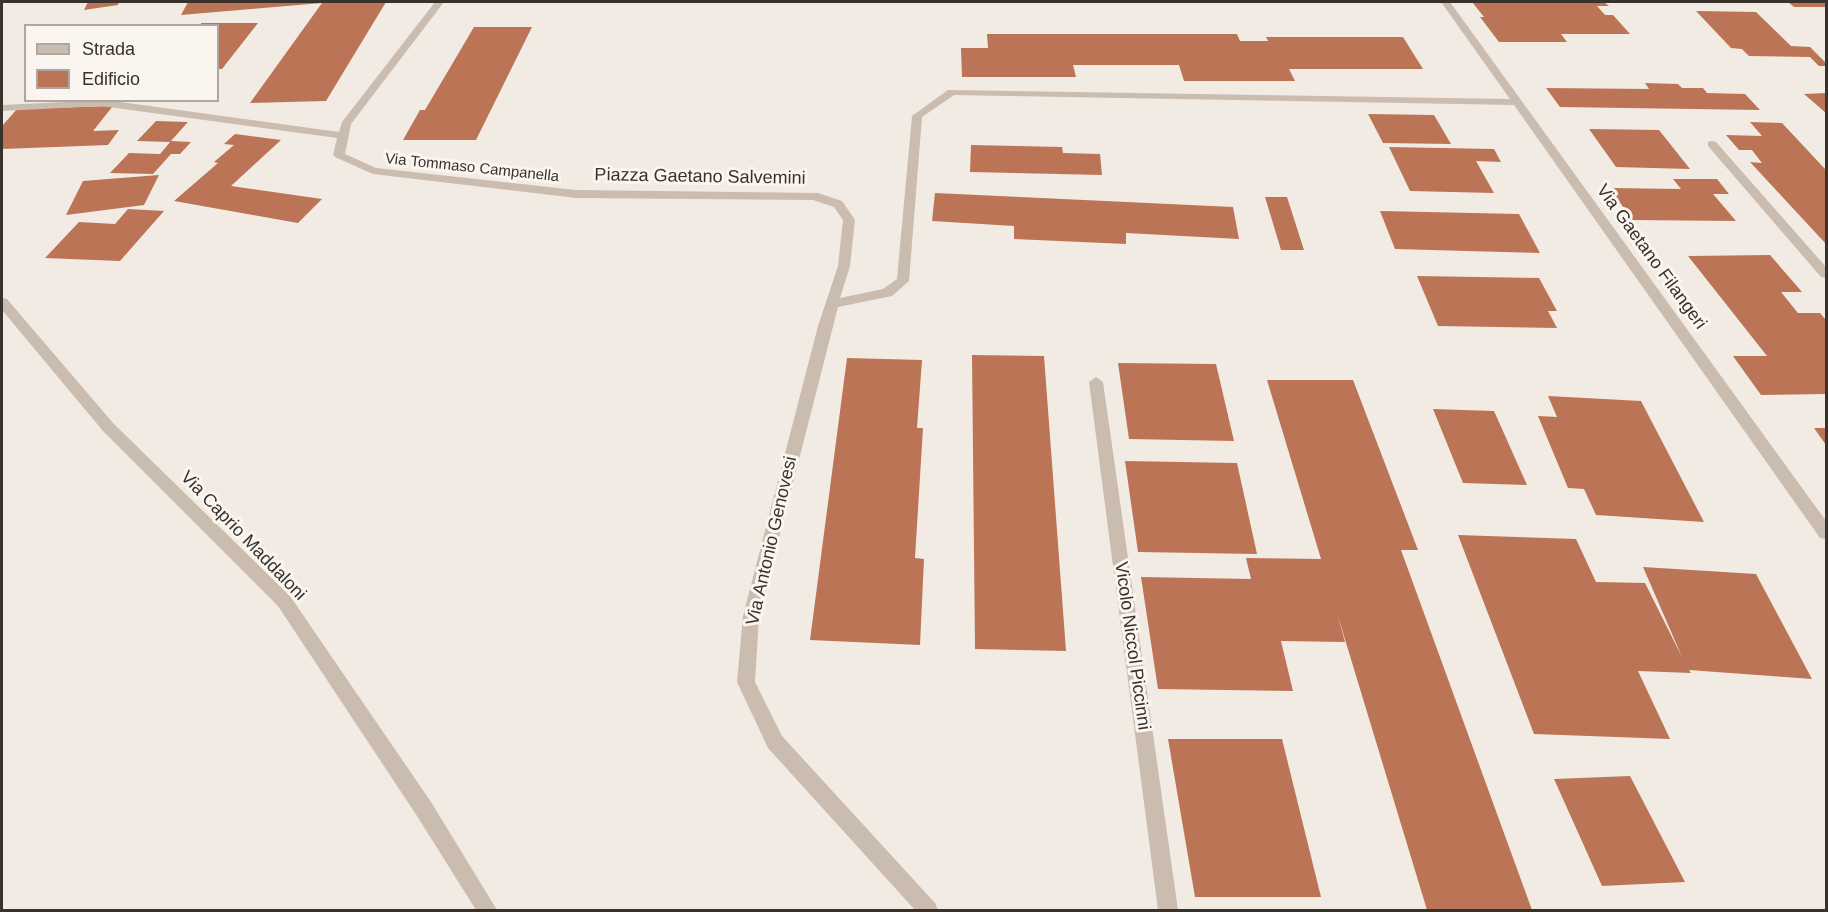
<!DOCTYPE html>
<style>
body{margin:0}
#map{position:relative;width:1828px;height:912px;overflow:hidden;background:#f2ebe3;font-family:Helvetica,sans-serif}
canvas{display:block}
.frame{position:absolute;inset:0;border:3px solid #39312c;pointer-events:none}
.legend{position:absolute;left:24px;top:24px;width:195px;height:78px;box-sizing:border-box;background:#faf5ef;border:2px solid #ada7a1;margin:0;padding:8px 10px;list-style:none;font-size:18px;color:#39312c}
.legend li{display:flex;align-items:center;gap:12px;height:30px}
.legend b{width:30px;border:2px solid #ada7a1}
</style>
<div id="map">
<canvas width="1828" height="912"></canvas>
<div class="frame"></div>
<ul class="legend">
<li><b style="height:8px;background:#cabcaf"></b>Strada</li>
<li><b style="height:16px;background:#bc7457"></b>Edificio</li>
</ul>
</div>
<script>
const c = document.querySelector('canvas').getContext('2d');
c.lineJoin = 'round';
function paint(path, color) { c.fillStyle = color; c.fill(path, 'evenodd'); }
const poly = rows => new Path2D(rows.map(r => 'M' + r).join(''));
function label(font, color, halo, rows, align = 'center') {
  c.font = font + ' Helvetica,sans-serif'; c.lineWidth = 6; c.setLineDash([]); c.textBaseline = 'middle'; c.strokeStyle = halo; c.fillStyle = color; for (const [text, x, y, turn = 0] of rows) {
    c.save(); c.translate(x, y); c.rotate((+turn || 0) * Math.PI / 180); c.textAlign = isNaN(turn) ? turn : align; if (halo) c.strokeText(text, 0, 0); c.fillText(text, 0, 0); c.restore();
  }
}
paint(poly([
 [88,2,119,2,118,5,84,10],
 [188,2,386,2,326,101,250,103,322,3,181,15],
 [1472,2,1604,2,1609,6,1597,6,1605,15,1613,15,1630,34,1561,34,1567,42,1499,42,1480,17,1484,17],
 [1788,2,1826,2,1826,7,1794,7],
 [1696,11,1756,12,1791,46,1810,47,1826,63,1826,66,1819,66,1810,57,1749,56,1742,49,1731,48],
 [201,23,258,23,222,69,218,69,218,26,201,26],
 [474,27,532,27,476,140,403,140,420,110,425,110],
 [987,34,1237,34,1240,41,1268,41,1266,37,1403,37,1423,69,1289,69,1295,81,1184,81,1179,65,1073,65,1076,77,962,77,961,48,988,48],
 [1645,83,1678,84,1682,88,1703,88,1707,93,1745,94,1760,110,1560,107,1546,88,1649,89],
 [1826,93,1826,113,1804,94],
 [113,106,93,131,119,130,108,145,2,149,2,126,17,109],
 [1368,114,1434,115,1451,144,1383,143],
 [156,121,188,122,170,142,137,141],
 [1750,122,1782,123,1826,170,1826,244,1750,162,1762,163,1752,150,1739,150,1726,135,1762,136],
 [1589,129,1659,130,1690,169,1616,167],
 [235,134,281,140,231,186,322,199,298,223,174,201,218,163,214,162,234,145,224,144],
 [171,141,191,142,180,154,171,154,153,174,110,173,129,153,160,154],
 [971,145,1062,147,1063,153,1100,154,1102,175,970,172],
 [1389,147,1494,149,1501,162,1476,161,1494,193,1410,191],
 [159,175,144,205,66,215,83,181],
 [1673,179,1717,179,1729,194,1713,194,1736,221,1632,220,1610,188,1681,189],
 [935,193,1233,207,1239,239,1126,233,1126,244,1014,239,1014,226,932,221],
 [1265,197,1287,197,1304,250,1281,250],
 [128,209,164,211,120,261,45,258,79,222,115,224],
 [1380,211,1519,214,1540,253,1395,249],
 [1770,255,1802,292,1781,292,1798,313,1820,313,1826,320,1826,394,1761,395,1733,356,1767,356,1688,256],
 [1417,276,1539,278,1557,311,1548,311,1557,328,1438,326],
 [972,355,1044,356,1066,651,975,649],
 [847,358,922,360,917,428,923,428,915,558,924,559,920,645,810,640],
 [1118,363,1216,364,1234,441,1129,439],
 [1267,380,1353,380,1418,550,1401,550,1532,910,1427,910,1337,613,1345,642,1281,641,1293,691,1158,689,1141,577,1251,579,1246,558,1321,559],
 [1548,396,1641,401,1704,522,1596,515,1584,489,1568,488,1538,416,1557,417],
 [1433,409,1494,411,1527,485,1463,483],
 [1814,428,1826,428,1826,445],
 [1125,461,1237,463,1257,554,1138,552],
 [1458,535,1576,539,1596,582,1645,583,1682,657,1643,567,1756,574,1812,679,1689,670,1691,673,1638,671,1670,739,1534,734],
 [1168,739,1282,739,1321,897,1195,897],
 [1630,776,1685,882,1602,886,1554,779]
]), '#bc7457');
paint(poly([
 [435,2,444,2,351,124,345,154,376,168,576,190,818,193,842,201,855,220,850,266,840,298,883,289,897,279,912,116,948,90,1510,99,1441,2,1450,2,1826,521,1826,539,1820,538,1514,105,954,95,922,117,909,281,892,296,838,307,759,616,755,682,782,736,935,903,938,910,915,910,768,748,737,682,743,616,818,326,838,266,843,220,834,207,813,200,576,198,373,174,335,157,333,155,337,138,101,106,2,111,2,105,106,100,339,132,342,122,435,2],
 [1712,141,1716,142,1826,267,1826,278,1821,277,1708,146,1708,142,1712,141],
 [2,298,7,299,113,423,290,596,431,802,497,910,476,910,417,816,278,606,103,431,2,310,2,298],
 [1096,377,1103,382,1178,910,1158,910,1089,382,1096,377]
]), '#cabcaf');
label('15px', '#39312c', '#faf5ef', [
 ["Via Tommaso Campanella",472,168,6]
]);
label('18px', '#39312c', '#faf5ef', [
 ["Piazza Gaetano Salvemini",700,177,1],
 ["Via Gaetano Filangeri",1651,257,54],
 ["Via Caprio Maddaloni",243,536,46],
 ["Via Antonio Genovesi",772,541,-77],
 ["Vicolo Niccol Piccinni",1132,646,82]
]);
</script>
